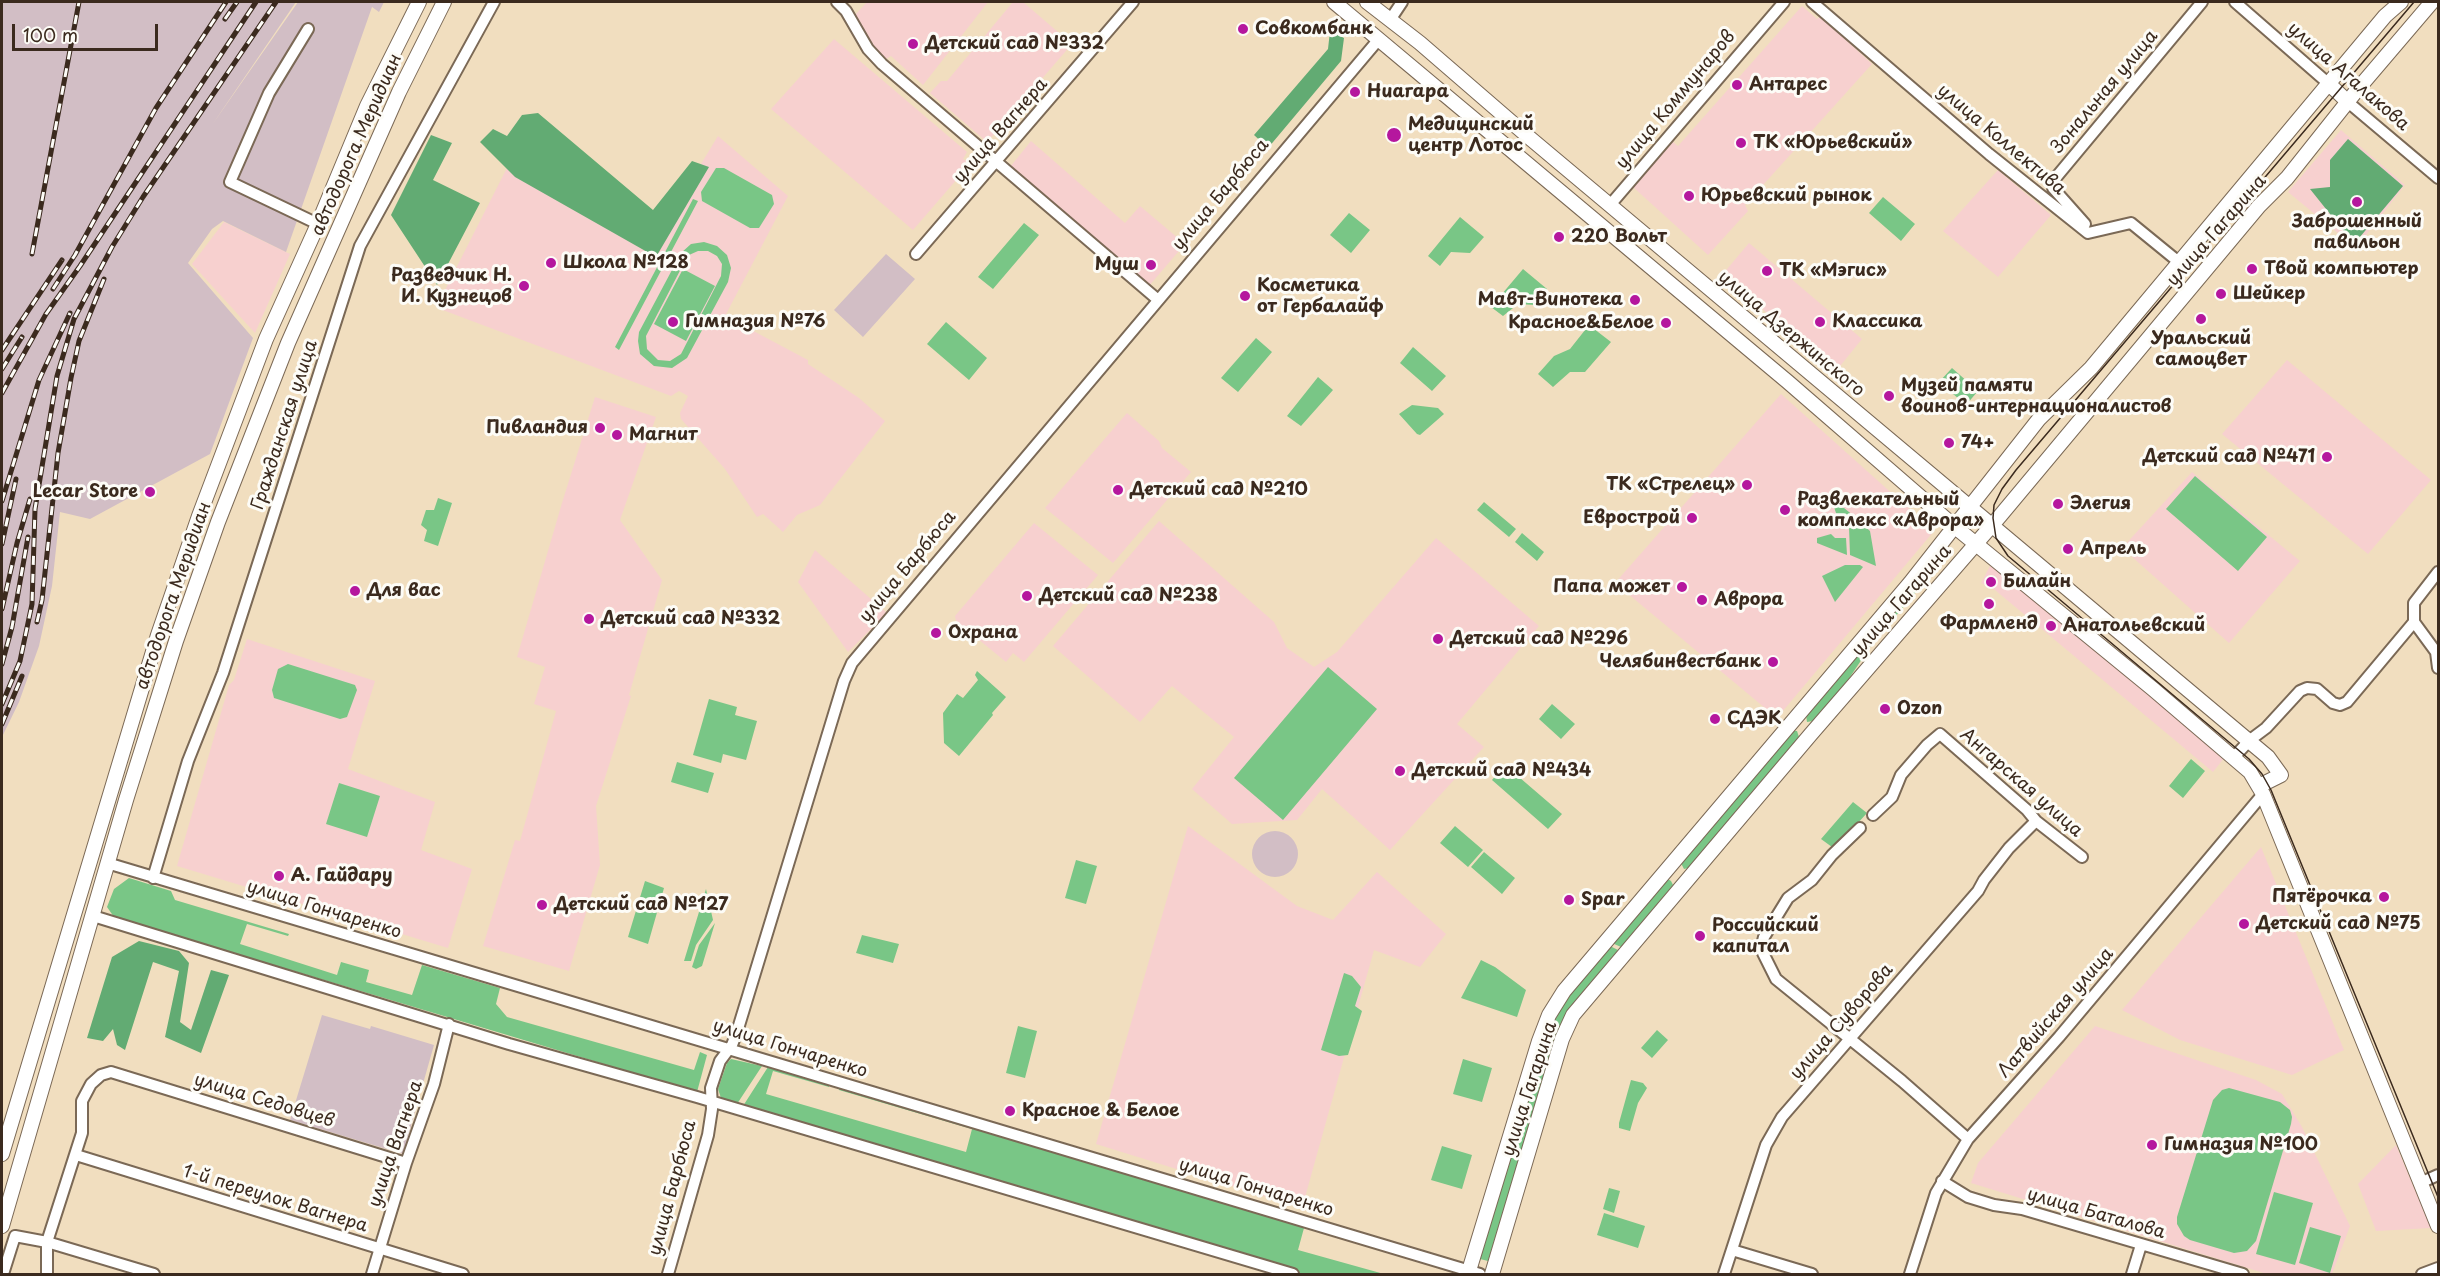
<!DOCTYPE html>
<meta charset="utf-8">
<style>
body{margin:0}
#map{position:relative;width:2440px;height:1276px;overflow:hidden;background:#f1debf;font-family:"Playpen Sans",sans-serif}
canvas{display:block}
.frame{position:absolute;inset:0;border:3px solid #3b2a1e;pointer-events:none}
.scale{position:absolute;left:12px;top:24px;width:146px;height:27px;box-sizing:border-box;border:3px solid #3b2a1e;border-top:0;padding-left:8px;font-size:18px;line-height:21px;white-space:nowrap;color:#3b2a1e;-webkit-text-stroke:4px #fdfcf7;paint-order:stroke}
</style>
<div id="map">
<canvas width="2440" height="1276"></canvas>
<div class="frame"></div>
<div class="scale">100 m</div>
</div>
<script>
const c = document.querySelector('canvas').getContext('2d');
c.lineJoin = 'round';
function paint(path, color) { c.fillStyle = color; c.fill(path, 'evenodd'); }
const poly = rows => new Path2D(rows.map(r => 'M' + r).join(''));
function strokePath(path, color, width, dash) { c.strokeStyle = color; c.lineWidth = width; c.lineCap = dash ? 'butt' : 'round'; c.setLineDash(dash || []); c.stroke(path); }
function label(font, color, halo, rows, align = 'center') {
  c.font = font + ' "Playpen Sans",sans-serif'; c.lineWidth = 6; c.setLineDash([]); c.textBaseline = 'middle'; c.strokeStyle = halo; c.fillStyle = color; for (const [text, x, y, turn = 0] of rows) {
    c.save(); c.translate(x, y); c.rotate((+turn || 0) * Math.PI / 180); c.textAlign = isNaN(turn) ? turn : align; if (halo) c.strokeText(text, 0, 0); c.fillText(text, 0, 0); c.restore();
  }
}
paint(poly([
 [867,2,988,2,923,85,891,56,886,59,868,43,855,15],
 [1013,2,1023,2,1072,44,987,142,930,93,941,81,947,81],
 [1802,6,1817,19,1820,16,1872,64,1745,205,1748,211,1708,255,1633,187,1673,142,1678,146],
 [834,39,967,152,963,159,971,163,913,230,771,109],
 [2341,130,2405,185,2356,248,2288,192],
 [718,136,788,196,725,316,808,360,808,364,859,398,885,421,820,505,797,515,783,532,763,514,757,517,725,469,681,419,680,413,688,396,679,391,671,396,440,309,444,292,512,158,659,233],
 [1031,141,1125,223,1140,206,1185,244,1148,287,1010,167],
 [1998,170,2051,215,1998,277,1943,231],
 [224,222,290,254,255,333,192,264],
 [1749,243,1862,339,1836,371,1722,275],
 [2287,360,2431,480,2368,554,2222,434],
 [1781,394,1934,531,1777,718,1615,583],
 [595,397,656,417,620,520,662,580,629,695,631,696,596,806,600,865,569,971,483,946,515,840,520,841,556,711,534,704,545,667,517,657,562,503],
 [1127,413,1159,441,1162,448,1191,472,1113,563,1045,508],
 [2192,472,2300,561,2229,643,2122,548],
 [1159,521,1274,622,1287,648,1314,667,1337,652,1436,538,1539,626,1457,724,1484,747,1390,850,1322,789,1297,820,1232,824,1192,789,1234,737,1172,686,1140,722,1053,646],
 [1034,523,1098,575,1024,662,1013,653,1006,662,956,621,955,616],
 [815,550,887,613,848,652,798,582],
 [1990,566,2000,570,2225,757,2213,772,1995,590,1981,583],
 [247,639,375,681,348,769,435,802,421,850,472,869,448,948,177,866,229,685,234,680],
 [1188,826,1297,906,1333,920,1377,872,1446,934,1420,967,1374,950,1302,1208,1096,1144],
 [2261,847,2344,1050,2292,1075,2180,1040,2122,1010],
 [2095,1026,2256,1080,2282,1094,2302,1127,2350,1226,2332,1274,2267,1274,1971,1183,1978,1163],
 [2396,1145,2431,1228,2376,1231,2358,1184]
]), '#f7d0cf');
paint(poly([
 [2,2,296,2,212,125,298,2,384,2,379,12,372,7,286,252,223,221,212,229,188,263,253,338,210,454,90,519,60,512,52,586,39,646,19,702,2,737],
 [886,254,915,279,863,337,834,310],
 '1252 854a23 23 0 1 1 46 0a23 23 0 1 1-46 0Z',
 [322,1015,370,1029,371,1026,434,1045,403,1154,290,1120]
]), '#d2bec5');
paint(poly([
 [716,168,724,168,772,195,774,204,759,228,750,228,702,201,701,192],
 [1883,197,1915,224,1901,241,1869,213],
 [693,199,698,201,619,350,615,347],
 [1349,213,1370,230,1351,253,1330,235],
 [1460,217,1484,237,1470,253,1451,252,1440,266,1428,256],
 [1024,223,1039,235,993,289,978,277],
 [704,242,717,246,727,255,731,268,728,282,687,358,672,368,654,366,640,354,638,341,639,332,681,253,691,244],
 [698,251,708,251,717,256,722,264,721,276,681,354,670,361,658,360,647,349,646,336,685,261,689,255],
 [683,269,715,286,686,341,654,324],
 [1523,269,1547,289,1535,305,1518,304,1503,316,1491,307],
 [946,322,987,358,969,380,927,344],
 [1589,325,1611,342,1585,372,1570,372,1553,387,1538,374,1554,356,1570,349],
 [1256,338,1272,352,1238,392,1221,378],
 [1413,347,1446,376,1432,391,1400,363],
 [1952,368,1978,391,1966,405,1939,382],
 [1318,377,1333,390,1301,426,1287,416],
 [1412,405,1438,408,1444,414,1420,435,1417,434,1399,414],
 [2195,476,2267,537,2238,571,2166,509],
 [438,498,452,503,438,546,424,541,427,530,421,525,426,510,434,510],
 [1484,502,1516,529,1509,537,1477,510],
 [1833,504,1844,508,1859,520,1849,524,1839,522],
 [1861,523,1870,531,1876,566,1850,555,1849,527],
 [1522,533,1544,552,1537,561,1515,542],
 [1831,534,1835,538,1846,538,1847,555,1817,543,1817,538],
 [1937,562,1940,564,1872,644,1848,680,1813,721,1807,722,1806,715],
 [1845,565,1860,565,1863,567,1835,602,1822,576],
 [288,664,355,685,357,690,347,717,340,719,274,698,272,690,278,669],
 [1328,667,1377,709,1283,820,1234,778],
 [977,671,1006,697,992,713,993,715,959,756,944,743,943,713,957,694,963,698,978,680,975,675],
 [709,699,737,707,735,715,757,721,746,760,723,754,721,763,693,755],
 [1552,704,1575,724,1561,739,1539,719],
 [1792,731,1797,731,1799,737,1688,868,1684,869,1681,863],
 [2191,759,2205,771,2183,798,2169,786],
 [677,762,714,773,708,793,671,782],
 [1505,765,1562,814,1548,829,1492,780],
 [339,783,380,796,367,837,326,824],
 [1853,802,1867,813,1836,847,1832,847,1821,839],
 [1455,826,1483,850,1468,867,1440,843],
 [1484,852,1515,878,1502,894,1471,867],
 [1076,860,1097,866,1086,904,1065,898],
 [129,878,171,891,175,900,289,934,288,936,247,924,240,944,337,975,341,962,369,970,366,982,412,995,422,965,500,988,496,1004,507,1017,694,1070,700,1052,707,1055,697,1092,114,917,107,907,114,889],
 [1668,879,1671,881,1673,885,1621,947,1612,943],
 [645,881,664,888,648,944,628,937],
 [706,889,713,920,696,945,691,961,684,961],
 [715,923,702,966,696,969,692,967,699,945],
 [862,935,899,944,893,963,856,953],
 [1610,946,1618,950,1567,1011,1558,1030,1488,1261,1480,1259,1550,1028,1570,994],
 [1481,960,1495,967,1526,990,1517,1017,1461,998],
 [1344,973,1352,976,1361,987,1355,1006,1362,1011,1348,1055,1339,1056,1321,1050],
 [1018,1026,1037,1031,1025,1078,1006,1073],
 [1657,1030,1668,1040,1652,1058,1641,1048],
 [731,1059,762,1066,737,1104,721,1098,718,1089,727,1063],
 [1463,1059,1492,1068,1482,1102,1453,1094],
 [768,1067,829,1085,829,1087,773,1071,766,1094,966,1152,972,1129,839,1090,839,1088,1356,1242,1304,1228,1298,1250,1384,1274,1304,1274,1136,1228,743,1106],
 [1631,1080,1643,1083,1647,1088,1638,1103,1630,1131,1619,1128,1619,1123],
 [2229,1088,2280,1102,2290,1110,2292,1117,2291,1124,2256,1241,2247,1251,2234,1253,2190,1240,2184,1236,2177,1224,2177,1217,2213,1100,2222,1090],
 [1442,1146,1472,1155,1462,1189,1431,1180],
 [1609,1188,1620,1191,1614,1213,1603,1209],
 [2274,1192,2313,1203,2295,1265,2256,1254],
 [1604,1213,1645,1226,1638,1248,1597,1235],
 [2310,1227,2341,1236,2330,1273,2299,1263]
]), '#79c686');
paint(poly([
 [1330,31,1344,38,1341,61,1268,148,1254,135,1328,49],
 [538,113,653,210,692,161,709,167,656,257,515,177,480,142,493,129,507,136,522,115],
 [431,135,452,143,433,180,480,203,437,285,391,215],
 [2348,139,2403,186,2354,244,2310,189,2330,187,2330,160],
 [139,941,179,951,189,963,180,1022,191,1030,211,970,229,975,201,1053,165,1037,179,971,153,962,125,1050,117,1045,113,1029,103,1041,87,1038,112,957]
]), '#62ab73');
const minor = poly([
 [837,2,846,11,868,49,882,64,1157,299],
 [1812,2,1989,154,2088,233,2131,223,2180,263],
 [2235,2,2329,84],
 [1390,20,1402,2],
 [308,29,269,93,230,182,318,224],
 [2349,103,2438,178],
 [1610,205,1784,2],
 [2085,224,2053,188,2053,181,2202,2],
 [916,254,1133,2],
 [2414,622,2436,652,2438,668],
 [2234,757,2250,740,2266,728,2300,691,2307,688,2317,689,2333,703,2340,705,2347,702,2414,622,2414,603,2438,572],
 [1873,815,1892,797,1901,775,1927,745,1940,734,2027,810,2036,821,2082,857],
 [1860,828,1832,855,1812,880,1788,898,1764,937,1762,945,1763,953,1776,979,1902,1081,1968,1139],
 [107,863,1480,1274],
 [153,878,188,761,223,673,360,246,494,2],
 [93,916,509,1044,697,1097,1293,1274],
 [76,1155,463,1274],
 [1942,1181,1968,1197,1994,1205,2022,1209,2243,1274],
 [2420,1183,2438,1175],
 [1732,1250,1812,1274],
 [3,1274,15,1236,47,1242,154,1274],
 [47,1274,47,1242,82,1133,82,1101,91,1084,101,1075,111,1072,406,1163],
 [372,1274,406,1163,434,1084,449,1024],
 [668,1274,708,1135,712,1109,711,1088,720,1061,732,1045,737,1032,844,681,852,663,1379,39],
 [1724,1274,1766,1145,1782,1117,1978,891,1984,880,2009,848,2036,821],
 [1910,1274,1936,1193,1968,1139,2059,1037,2263,794],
 [2132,1274,2141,1245],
 [2422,1274,2438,1268]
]);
const major = poly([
 [1334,2,1788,382,1954,526,2153,689,2250,772,2263,794,2438,1226],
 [1367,2,1420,43,1531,139,2268,757,2281,775,2259,786],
 [2329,84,2349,103],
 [2,1154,158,635,199,516,266,339,318,224,367,106,419,2],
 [2,1226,126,800,176,641,218,522,288,343,399,92,444,2],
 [1468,1274,1539,1041,1549,1015,1564,991,1910,583,2039,419,2091,368,2385,16,2401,2],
 [1492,1274,1562,1039,1573,1015,1811,734,2000,516,2259,206,2287,178,2357,90,2432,2]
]);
strokePath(minor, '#7b6956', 14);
strokePath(major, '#7b6956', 16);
strokePath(minor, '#fff', 10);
strokePath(major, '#fff', 14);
strokePath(poly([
 [2414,2,2016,470,2002,489,1994,505,1993,518,1996,538,2008,556,2249,759,2262,774,2271,790,2438,1197]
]), '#3b2a1e', 1.5);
const rail = poly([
 [225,19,237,2],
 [32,254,79,2],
 [53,289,75,255,156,108,226,2],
 [2,350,62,260],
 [2,369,22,337],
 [2,393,46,314,80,266,256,2],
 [2,501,39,380,70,313],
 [2,544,16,479],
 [2,609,17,543,30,499],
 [37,622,42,600,58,453,71,378,79,341,104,279],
 [2,664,12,627,28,537],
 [2,704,20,661,32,604,35,509,57,376,74,319,112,247,143,197,276,2],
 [2,724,22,676]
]);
strokePath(rail, '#3b2a1e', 5);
strokePath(rail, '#fdfcf7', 3, [9]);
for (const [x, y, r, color] of [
 [1243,29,6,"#b5179e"],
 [913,44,6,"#b5179e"],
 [1737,85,6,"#b5179e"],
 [1355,92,6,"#b5179e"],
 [1394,135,8,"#b5179e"],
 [1741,143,6,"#b5179e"],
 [1689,196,6,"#b5179e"],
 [2357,202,6,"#b5179e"],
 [1559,237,6,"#b5179e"],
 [551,263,6,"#b5179e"],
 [1151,265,6,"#b5179e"],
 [2252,269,6,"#b5179e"],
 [1767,271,6,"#b5179e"],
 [524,286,6,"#b5179e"],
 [2221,294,6,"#b5179e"],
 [1245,296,6,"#b5179e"],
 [1635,300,6,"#b5179e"],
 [2201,319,6,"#b5179e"],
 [673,322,6,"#b5179e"],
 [1820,322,6,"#b5179e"],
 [1666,323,6,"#b5179e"],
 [1889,396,6,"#b5179e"],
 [600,428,6,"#b5179e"],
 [617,435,6,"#b5179e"],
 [1949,443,6,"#b5179e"],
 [2327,457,6,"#b5179e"],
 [1747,485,6,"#b5179e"],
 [1118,490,6,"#b5179e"],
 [150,492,6,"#b5179e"],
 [2058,504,6,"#b5179e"],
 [1785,510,6,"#b5179e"],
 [1692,518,6,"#b5179e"],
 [2068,549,6,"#b5179e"],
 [1991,582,6,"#b5179e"],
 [1682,587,6,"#b5179e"],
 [355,591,6,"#b5179e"],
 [1027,596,6,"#b5179e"],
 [1702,600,6,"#b5179e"],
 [1989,604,6,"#b5179e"],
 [589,619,6,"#b5179e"],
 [2051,626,6,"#b5179e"],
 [936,633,6,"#b5179e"],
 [1438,639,6,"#b5179e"],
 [1773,662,6,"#b5179e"],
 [1885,709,6,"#b5179e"],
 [1715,719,6,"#b5179e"],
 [1400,771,6,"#b5179e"],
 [279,876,6,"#b5179e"],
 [2384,897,6,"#b5179e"],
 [1569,900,6,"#b5179e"],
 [542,905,6,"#b5179e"],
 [2244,924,6,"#b5179e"],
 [1700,936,6,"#b5179e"],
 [1010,1111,6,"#b5179e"],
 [2152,1145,6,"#b5179e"]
]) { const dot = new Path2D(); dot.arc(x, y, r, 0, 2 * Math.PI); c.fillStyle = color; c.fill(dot); strokePath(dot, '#fdfcf7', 2); }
label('bold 18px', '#3b2a1e', '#fdfcf7', [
 ["Совкомбанк",1255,29],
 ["Детский cад №332",925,44],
 ["Антарес",1749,85],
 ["Ниагара",1367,92],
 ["Медицинский",1408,125],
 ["центр Лотос",1408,146],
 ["ТК «Юрьевский»",1753,143],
 ["Юрьевский рынок",1701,196],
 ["Заброшенный",2357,222,"center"],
 ["павильон",2357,243,"center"],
 ["220 Вольт",1571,237],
 ["Школа №128",563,263],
 ["Муш",1139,265,"right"],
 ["Твой компьютер",2264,269],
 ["ТК «Мэгис»",1779,271],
 ["Разведчик Н.",512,276,"right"],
 ["И. Кузнецов",512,297,"right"],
 ["Косметика",1257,286],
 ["от Гербалайф",1257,307],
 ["Шейкер",2233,294],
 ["Мавт-Винотека",1623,300,"right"],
 ["Гимназия №76",685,322],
 ["Классика",1832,322],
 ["Красное&Белое",1654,323,"right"],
 ["Уральский",2201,339,"center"],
 ["самоцвет",2201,360,"center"],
 ["Музей памяти",1901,386],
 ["воинов-интернационалистов",1901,407],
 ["Пивландия",588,428,"right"],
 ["Магнит",629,435],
 ["74+",1961,443],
 ["Детский сад №471",2315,457,"right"],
 ["ТК «Стрелец»",1735,485,"right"],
 ["Детский сад №210",1130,490],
 ["Lecar Store",138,492,"right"],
 ["Развлекательный",1797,500],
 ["комплекс «Аврора»",1797,521],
 ["Элегия",2070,504],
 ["Еврострой",1680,518,"right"],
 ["Апрель",2080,549],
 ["Билайн",2003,582],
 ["Папа может",1670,587,"right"],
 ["Для вас",367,591],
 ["Детский сад №238",1039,596],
 ["Аврора",1714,600],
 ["Детский сад №332",601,619],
 ["Фармленд",1989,624,"center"],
 ["Анатольевский",2063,626],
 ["Охрана",948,633],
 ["Детский сад №296",1450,639],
 ["Челябинвестбанк",1761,662,"right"],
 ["Ozon",1897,709],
 ["СДЭК",1727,719],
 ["Детский сад №434",1412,771],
 ["А. Гайдару",291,876],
 ["Пятёрочка",2372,897,"right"],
 ["Spar",1581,900],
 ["Детский сад №127",554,905],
 ["Детский сад №75",2256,924],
 ["Российский",1712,926],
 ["капитал",1712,947],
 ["Красное & Белое",1022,1111],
 ["Гимназия №100",2164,1145]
], 'left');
label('18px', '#3b2a1e', '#fdfcf7', [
 ["улица Агалакова",2348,77,41],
 ["Зональная улица",2105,92,-50],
 ["улица Коммунаров",1676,100,-50],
 ["улица Вагнера",1001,131,-49],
 ["улица Коллектива",2001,140,40],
 ["автодорога Меридиан",357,145,-66],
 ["улица Барбюса",1221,195,-50],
 ["улица Гагарина",2217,231,-49],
 ["улица Дзержинского",1791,334,40],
 ["Гражданская улица",285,425,-72],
 ["улица Барбюса",908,567,-50],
 ["автодорога Меридиан",174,596,-71],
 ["улица Гагарина",1902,601,-49],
 ["Ангарская улица",2021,783,41],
 ["улица Гончаренко",324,910,17],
 ["Латвийская улица",2056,1013,-49],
 ["улица Суворова",1842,1022,-49],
 ["улица Гончаренко",790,1049,17],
 ["улица Гагарина",1530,1089,-72],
 ["улица Седовцев",264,1101,17],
 ["улица Вагнера",396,1144,-71],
 ["улица Барбюса",673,1188,-75],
 ["улица Гончаренко",1256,1188,17],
 ["1-й переулок Вагнера",275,1199,17],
 ["улица Баталова",2096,1214,16]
]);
</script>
